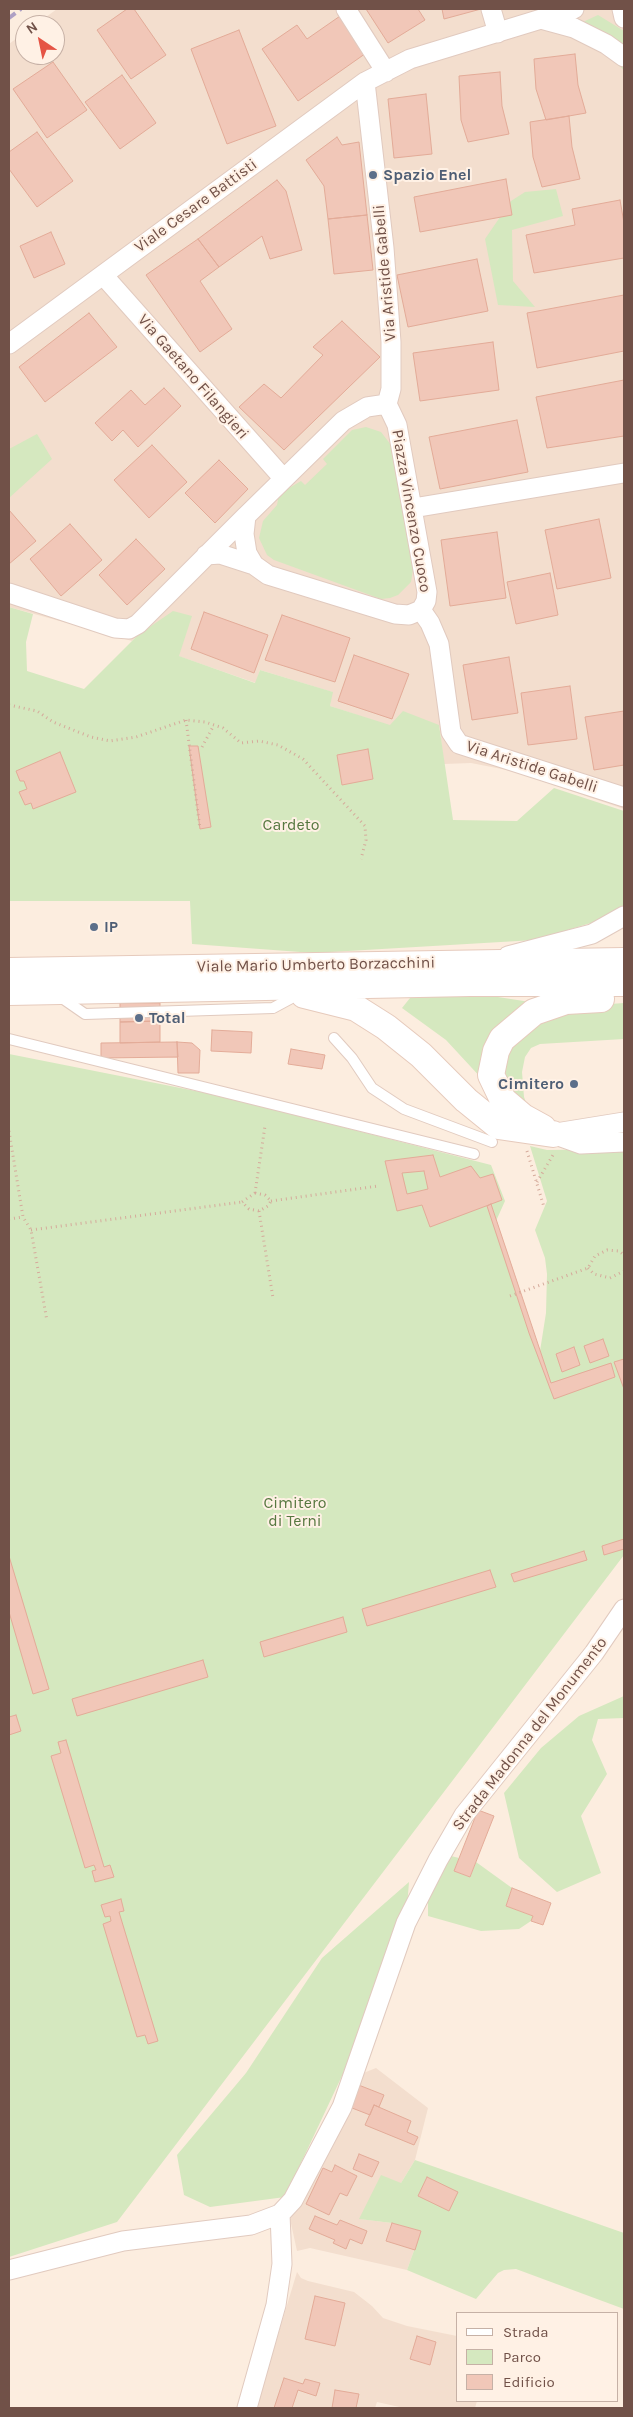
<!DOCTYPE html>
<style>
body{margin:0}
#map{position:relative;width:633px;height:2417px;overflow:hidden;background:#fceddf;font-family:Karla,sans-serif}
canvas{display:block}
.frame{position:absolute;inset:0;border:10px solid #715148;pointer-events:none}
.legend{position:absolute;left:456px;top:2312px;width:162px;height:90px;box-sizing:border-box;background:#fff1e5;border:1px solid #c6b1a6;margin:0;padding:6px 9px;list-style:none;font-size:15px;color:#715148}
.legend li{display:flex;align-items:center;gap:10px;height:25px}
.legend b{width:25px;border:1px solid #c6b1a6}
.north{position:absolute;left:15px;top:15px;width:50px;height:50px;box-sizing:border-box;background:#fff1e5;border:1px solid #c6b1a6;border-radius:50%;rotate:326deg;font-size:14px;font-weight:700;line-height:20px;text-align:center;color:#715148}
.north::after{content:'';display:block;margin:auto;width:18px;height:22px;background:#e55445;clip-path:polygon(50% 0,100% 100%,50% 72%,0 100%)}
</style>
<div id="map">
<canvas width="633" height="2417"></canvas>
<div class="frame"></div>
<ul class="legend">
<li><b style="height:6px;background:#fff"></b>Strada</li>
<li><b style="height:14px;background:#d5e8bf"></b>Parco</li>
<li><b style="height:14px;background:#f1c7b8"></b>Edificio</li>
</ul>
<div class="north">N</div>
</div>
<script>
const c = document.querySelector('canvas').getContext('2d');
c.lineJoin = 'round';
function paint(path, color) { c.fillStyle = color; c.fill(path, 'evenodd'); }
const poly = rows => new Path2D(rows.map(r => 'M' + r).join(''));
function strokePath(path, color, width, dash) { c.strokeStyle = color; c.lineWidth = width; c.lineCap = dash ? 'butt' : 'round'; c.setLineDash(dash || []); c.stroke(path); }
function label(font, color, halo, rows, align = 'center') {
  c.font = font + ' Karla,sans-serif'; c.lineWidth = 4; c.setLineDash([]); c.textBaseline = 'middle'; c.strokeStyle = halo; c.fillStyle = color; for (const [text, x, y, turn = 0] of rows) {
    c.save(); c.translate(x, y); c.rotate((+turn || 0) * Math.PI / 180); c.textAlign = isNaN(turn) ? turn : align; if (halo) c.strokeText(text, 0, 0); c.fillText(text, 0, 0); c.restore();
  }
}
paint(poly([
 [57,9,624,9,624,809,512,771,471,763,444,764,439,725,390,726,330,706,332,692,260,670,256,683,178,656,191,617,138,635,132,641,9,607,9,44,25,32,25,55,55,55,55,25,35,25],
 [376,2068,428,2108,415,2160,401,2183,360,2219,392,2223,421,2231,407,2270,310,2248,297,2251,290,2219,309,2187,361,2074],
 [297,2272,301,2278,308,2281,354,2292,372,2306,383,2318,407,2326,457,2336,457,2401,477,2401,475,2408,404,2408,377,2402,375,2408,256,2408]
]), '#f3dece');
paint(poly([
 [598,15,624,31,624,70,572,27],
 [556,189,563,216,512,230,513,281,535,307,498,305,485,239,511,201,525,192],
 [366,427,381,432,391,445,414,564,411,582,398,595,390,598,381,599,274,560,267,555,259,538,263,521,277,505,279,494,301,481,305,485,327,464,323,459,352,430],
 [37,434,52,459,9,498,9,449],
 [9,607,33,614,26,642,27,671,84,689,138,635,173,611,192,616,179,656,255,683,260,670,333,692,330,706,390,725,403,711,439,725,453,820,517,821,554,788,624,811,624,905,594,922,535,940,314,953,192,944,190,901,9,901],
 [453,990,530,1002,483,1080,446,1040,402,1008,410,998],
 [624,1003,624,1039,540,1044,531,1048,525,1057,522,1072,524,1097,527,1105,514,1097,501,1073,514,1035,570,1007],
 [9,1054,226,1097,491,1165,505,1201,496,1221,540,1351,546,1313,547,1274,545,1258,535,1230,547,1201,530,1146,547,1150,624,1149,624,1555,117,2222,9,2257],
 [624,1696,624,1718,598,1719,592,1740,607,1774,581,1816,601,1873,557,1892,519,1858,504,1793,541,1748,579,1716],
 [447,1855,459,1858,454,1871,470,1877,476,1862,512,1888,506,1906,533,1916,531,1921,519,1929,481,1931,428,1916,428,1900],
 [409,1882,404,1944,285,2197,210,2207,184,2195,177,2155,246,2073,322,1958],
 [415,2160,624,2233,624,2309,516,2269,504,2270,498,2273,476,2299,407,2270,421,2231,392,2223,359,2219,381,2175,401,2183]
]), '#d5e8bf');
const building = poly([
 [127,9,134,9,166,55,131,79,97,30,127,9],
 [366,9,418,9,425,20,388,43,366,9],
 [442,9,481,9,444,19,442,9],
 [343,14,369,51,298,101,262,49,297,25,307,39,343,14],
 [239,30,276,126,227,144,191,49,239,30],
 [575,54,578,85,586,113,546,120,536,89,534,59,575,54],
 [53,62,87,110,47,138,13,89,53,62],
 [500,72,502,106,509,134,468,142,461,120,459,76,500,72],
 [122,75,156,123,120,149,85,102,122,75],
 [426,94,432,154,394,158,388,99,426,94],
 [569,116,572,147,580,179,542,187,533,157,530,122,569,116],
 [37,132,73,181,37,207,9,169,9,152,37,132],
 [337,137,342,145,359,142,367,215,328,219,324,186,306,160,337,137],
 [506,179,512,215,420,232,414,197,506,179],
 [277,180,286,191,302,250,270,259,262,236,219,267,198,239,277,180],
 [620,200,624,223,624,258,534,273,526,235,575,225,572,209,620,200],
 [367,215,373,270,334,274,328,219,367,215],
 [51,232,65,264,34,278,20,246,51,232],
 [198,239,219,267,200,281,232,329,200,352,146,275,198,239],
 [477,259,488,311,408,327,397,275,477,259],
 [624,295,624,351,537,368,527,313,624,295],
 [89,313,117,347,45,402,19,367,89,313],
 [342,321,380,357,284,450,239,407,264,384,281,398,323,355,313,347,342,321],
 [493,342,499,390,420,401,413,353,493,342],
 [624,380,624,436,547,448,536,397,624,380],
 [164,388,181,406,138,447,123,430,112,441,95,423,131,390,145,405,164,388],
 [517,420,528,472,440,489,429,437,517,420],
 [152,445,187,482,149,518,114,480,152,445],
 [219,460,248,489,215,523,185,493,219,460],
 [9,510,36,541,9,564,9,510],
 [599,519,611,578,557,589,545,530,599,519],
 [70,524,102,560,61,596,30,559,70,524],
 [497,532,506,598,450,606,441,540,497,532],
 [136,539,165,569,127,605,99,575,136,539],
 [550,573,558,615,516,624,507,582,550,573],
 [204,612,268,635,254,673,191,649,204,612],
 [282,615,350,638,335,682,265,660,282,615],
 [354,655,409,674,392,719,338,701,354,655],
 [509,657,518,713,472,720,463,665,509,657],
 [570,686,577,739,528,745,521,693,570,686],
 [624,711,624,765,594,770,585,717,624,711],
 [189,746,198,746,211,827,200,829,189,746],
 [368,749,373,779,342,785,337,755,368,749],
 [60,752,76,792,33,809,31,803,25,805,19,792,27,789,24,781,20,781,16,771,60,752],
 [120,1003,160,1003,160,1021,120,1022,120,1003],
 [160,1021,160,1042,120,1043,120,1022,160,1021],
 [212,1030,252,1032,251,1053,211,1051,212,1030],
 [177,1042,178,1057,101,1058,101,1043,177,1042],
 [177,1042,192,1043,200,1050,199,1073,178,1073,177,1042],
 [291,1049,325,1055,322,1069,288,1064,291,1049],
 [433,1155,440,1177,471,1166,480,1178,493,1174,502,1200,430,1227,422,1205,397,1211,385,1161,433,1155],
 [424,1171,428,1189,407,1194,402,1173,424,1171],
 [491,1204,551,1383,611,1363,615,1377,554,1399,529,1333,487,1206,491,1204],
 [603,1339,609,1356,590,1363,584,1346,603,1339],
 [574,1347,580,1365,562,1372,556,1354,574,1347],
 [624,1359,624,1389,614,1362,624,1359],
 [624,1539,624,1549,604,1555,602,1546,624,1539],
 [584,1551,587,1560,514,1582,511,1574,584,1551],
 [9,1556,49,1689,33,1694,9,1612,9,1556],
 [490,1570,496,1587,367,1626,362,1609,490,1570],
 [343,1617,347,1632,264,1657,260,1642,343,1617],
 [203,1660,208,1677,77,1716,72,1699,203,1660],
 [16,1715,21,1731,9,1735,9,1717,16,1715],
 [66,1740,104,1867,110,1865,114,1877,95,1882,92,1871,96,1870,94,1865,85,1868,51,1756,61,1753,58,1742,66,1740],
 [478,1810,494,1816,470,1877,454,1871,478,1810],
 [512,1888,551,1903,543,1925,531,1921,533,1916,506,1906,512,1888],
 [121,1899,124,1911,119,1912,158,2041,148,2044,145,2035,137,2037,103,1924,111,1921,110,1916,105,1917,101,1905,121,1899],
 [356,2084,384,2095,379,2107,374,2105,370,2115,347,2106,356,2084],
 [374,2105,411,2121,407,2132,418,2137,414,2145,365,2125,374,2105],
 [359,2154,379,2162,372,2177,353,2169,359,2154],
 [335,2165,357,2176,347,2196,340,2193,329,2215,306,2204,323,2168,332,2172,335,2165],
 [427,2177,458,2192,449,2211,418,2196,427,2177],
 [315,2216,337,2225,340,2220,367,2231,362,2244,350,2239,346,2249,333,2243,335,2240,309,2229,315,2216],
 [392,2223,421,2231,415,2250,386,2241,392,2223],
 [315,2296,345,2303,335,2346,305,2339,315,2296],
 [417,2336,436,2342,430,2365,410,2359,417,2336],
 [284,2378,303,2384,305,2379,320,2383,316,2396,298,2390,292,2408,274,2408,284,2378],
 [335,2390,359,2394,356,2408,332,2408,335,2390]
]);
paint(building, '#f1c7b8');
strokePath(building, '#e3ab98', 1);
const service = poly([
 [59,996,85,1014,273,1008,299,994],
 [334,1038,352,1058,372,1088,404,1109,492,1142],
 [9,1039,474,1154]
]);
const minor = poly([
 [346,9,386,72],
 [491,9,498,33],
 [622,9,624,18],
 [541,19,574,28,606,44,624,57],
 [365,82,384,248,391,342,391,389,387,404],
 [103,275,284,479],
 [9,344,365,82,410,59,574,9],
 [387,404,397,425,427,592,426,601,421,610,409,615,395,614,268,575,254,565,247,553,244,534,246,516,343,421,367,407,387,404],
 [413,508,624,473],
 [206,555,220,554,254,565],
 [9,593,115,628,129,629,138,624,246,516],
 [421,610,430,623,439,644,451,732,459,744,624,797],
 [508,956,592,934,624,916],
 [556,1133,624,1122],
 [553,1134,581,1144,624,1142],
 [9,2270,123,2241,251,2225,280,2214,293,2200,342,2107,406,1923,438,1860,464,1815,594,1653,624,1609],
 [247,2408,276,2305,282,2264,280,2214]
]);
const secondary = poly([
 [9,971,624,961],
 [9,992,470,983,624,983],
 [304,995,356,1008,386,1027,421,1055,466,1100,498,1126,553,1134],
 [543,1128,523,1117,503,1100,491,1075,496,1051,502,1039,534,1012,566,1001,601,999]
]);
strokePath(service, '#e1cabf', 12);
strokePath(minor, '#e1cabf', 21);
strokePath(secondary, '#e6cabc', 28);
strokePath(poly([
 [9,705,37,711,53,722,91,737,110,741,136,737,186,720,205,722,223,728,241,743,259,741,278,745,303,759,365,826,366,840,361,859],
 [186,720,200,829],
 [202,747,214,725],
 [9,1131,23,1217,31,1230,47,1321],
 [527,1151,544,1207],
 [537,1182,553,1155],
 [255,1193,265,1195,271,1201,268,1206,259,1211,249,1209,242,1202,255,1193],
 [255,1193,265,1126],
 [271,1201,378,1186],
 [259,1211,273,1298],
 [9,1219,23,1217],
 [31,1230,242,1202],
 [588,1268,594,1274,610,1278,624,1271,624,1268],
 [510,1296,588,1268,595,1256,607,1250,619,1251,624,1255]
]), '#d5aa9b', 3, [1, 4]);
strokePath(service, '#fff', 10);
strokePath(minor, '#fff', 19);
strokePath(secondary, '#fff', 26);
strokePath(poly([
 [9,18,21,9]
]), '#aea0c4', 4, [8, 5]);
for (const [x, y, r, color] of [
 [373,175,5,"#5c6f8a"],
 [94,927,5,"#5c6f8a"],
 [139,1018,5,"#5c6f8a"],
 [574,1084,5,"#5c6f8a"]
]) { const dot = new Path2D(); dot.arc(x, y, r, 0, 2 * Math.PI); c.fillStyle = color; c.fill(dot); strokePath(dot, '#fff1e5', 2); }
label('bold 16px', '#4e5e75', '#fff1e5', [
 ["Spazio Enel",383,175],
 ["IP",104,927],
 ["Total",149,1018],
 ["Cimitero",564,1084,"right"]
], 'left');
label('16px', '#715148', '#fff1e5', [
 ["Viale Cesare Battisti",196,206,-36],
 ["Via Aristide Gabelli",385,273,-95],
 ["Via Gaetano Filangieri",193,377,49],
 ["Piazza Vincenzo Cuoco",411,511,80],
 ["Via Aristide Gabelli",532,767,18],
 ["Viale Mario Umberto Borzacchini",316,965,-1],
 ["Strada Madonna del Monumento",530,1734,-52]
]);
label('16px', '#577840', '#fff1e5', [
 ["Cardeto",291,825],
 ["Cimitero",295,1503],
 ["di Terni",295,1521]
]);
</script>
